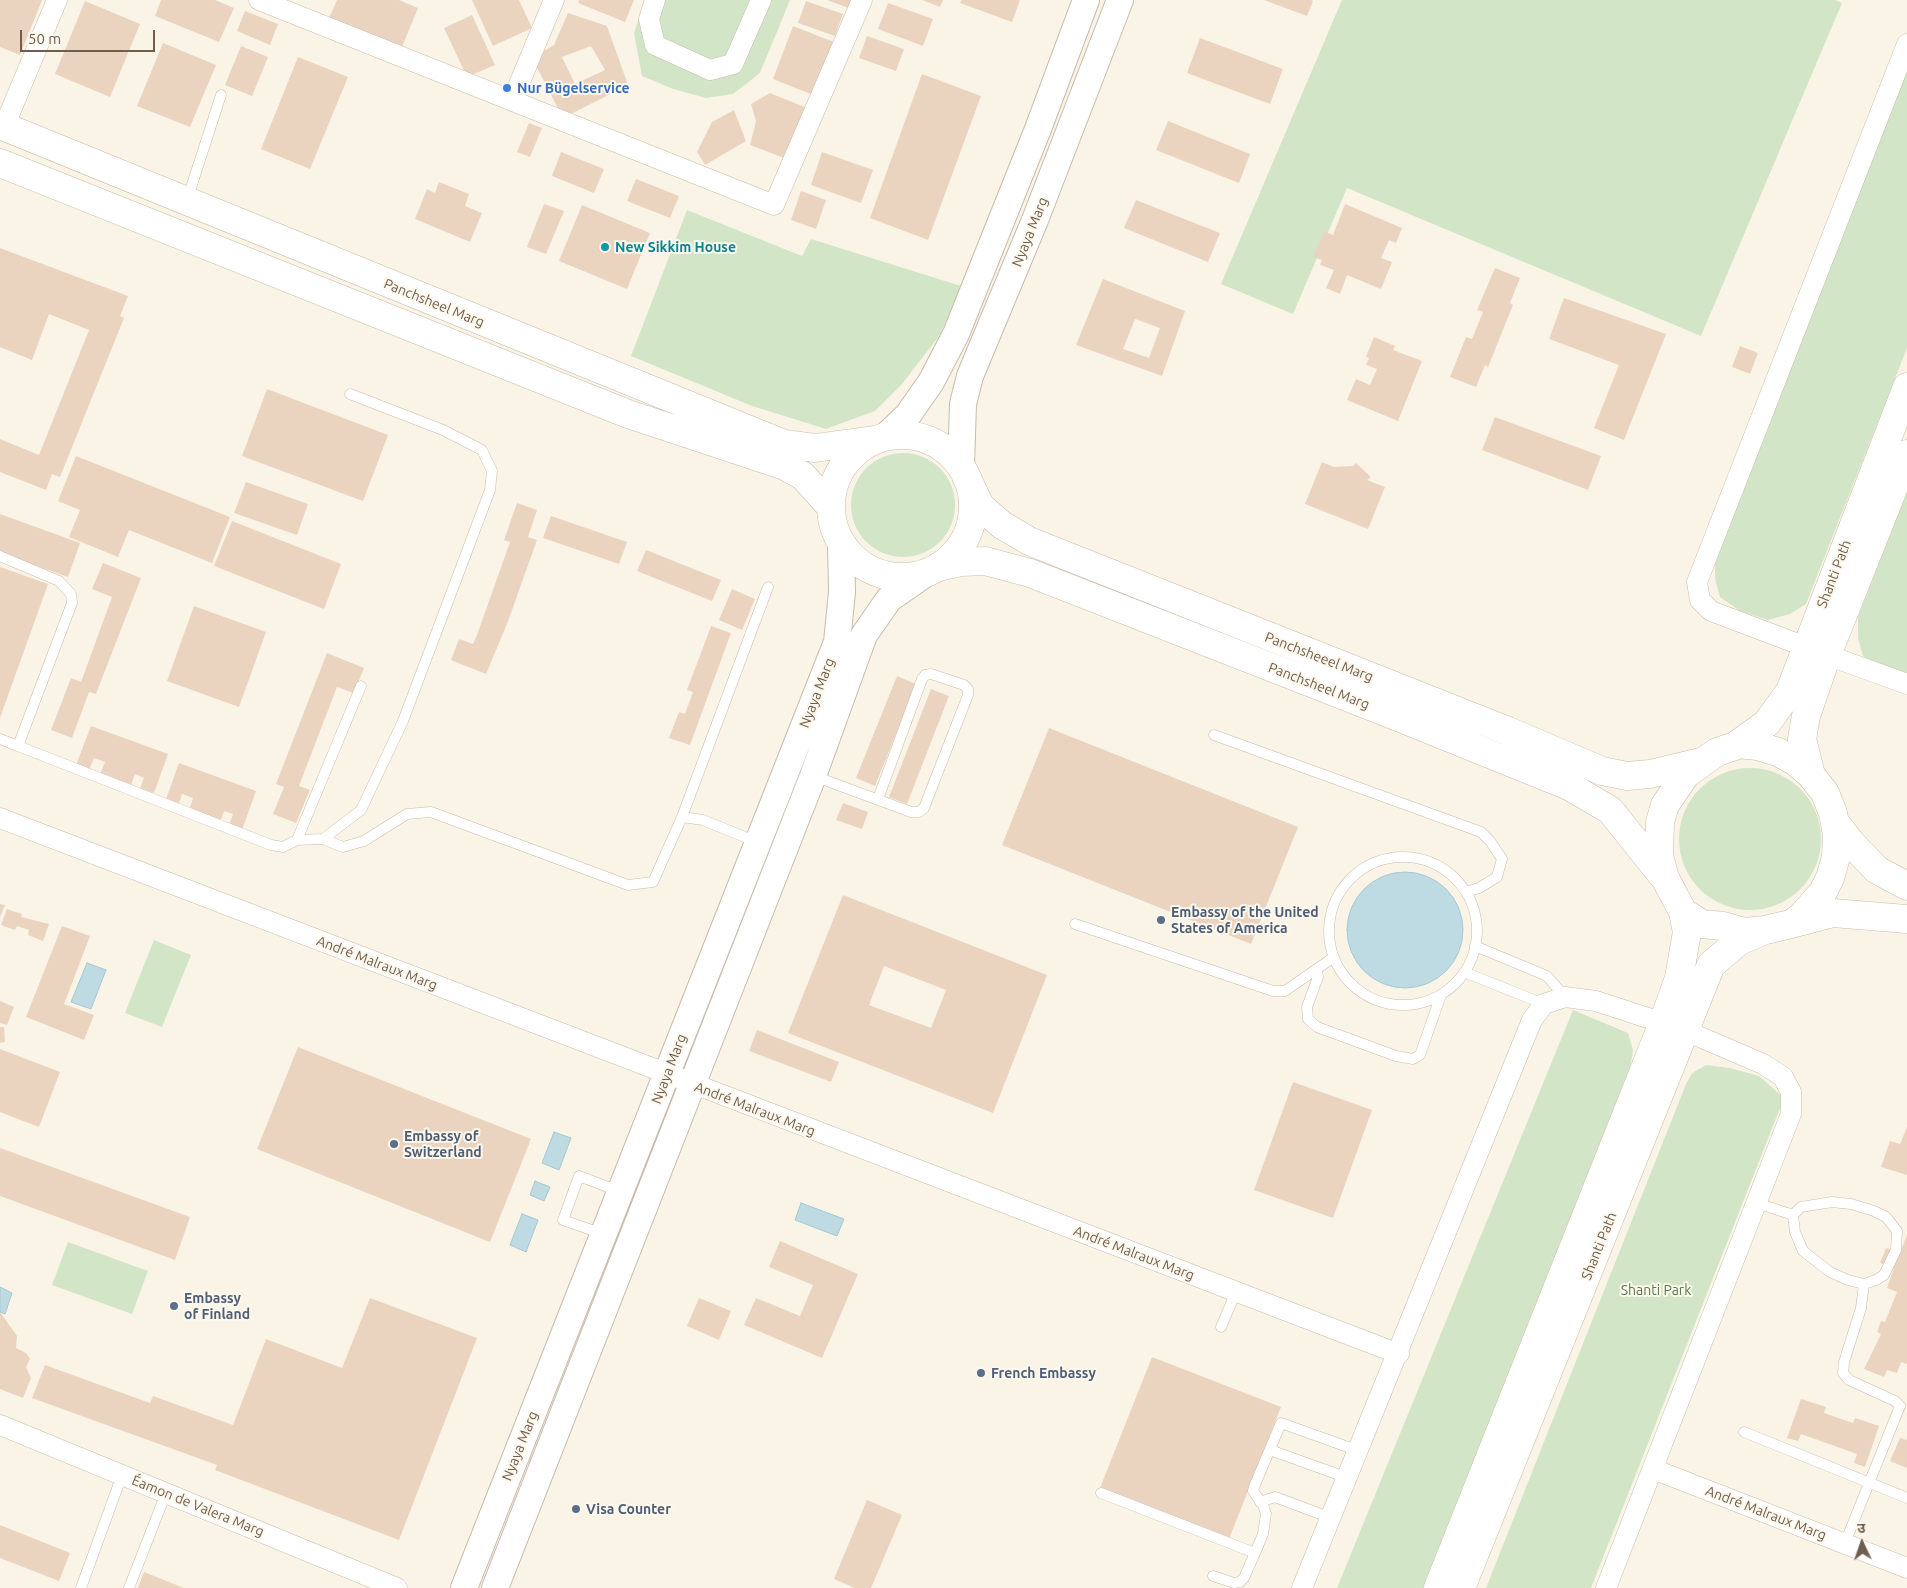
<!DOCTYPE html>
<meta charset="utf-8">
<style>
body{margin:0}
#map{position:relative;width:1907px;height:1588px;overflow:hidden;background:#faf4e7;font-family:Ubuntu,"Noto Sans Devanagari",sans-serif}
canvas{display:block}
.north{position:absolute;left:1837px;top:1518px;width:50px;height:50px;-webkit-text-stroke:4px #fdf8ed;paint-order:stroke;rotate:357deg;font-size:14px;font-weight:700;line-height:20px;text-align:center;color:#715d4e}
.north::after{content:'';display:block;margin:auto;width:18px;height:22px;background:#715d4e;clip-path:polygon(50% 0,100% 100%,50% 72%,0 100%)}
.scale{position:absolute;left:20px;top:30px;width:135px;height:22px;box-sizing:border-box;border:2px solid #715d4e;border-top:0;padding-left:6px;font-size:15px;line-height:18px;white-space:nowrap;color:#715d4e;-webkit-text-stroke:4px #fdf8ed;paint-order:stroke}
</style>
<div id="map">
<canvas width="1907" height="1588"></canvas>
<div class="north">उ</div>
<div class="scale">50 m</div>
</div>
<script>
const c = document.querySelector('canvas').getContext('2d');
c.lineJoin = 'round';
function paint(path, color) { c.fillStyle = color; c.fill(path, 'evenodd'); }
const poly = rows => new Path2D(rows.map(r => 'M' + r).join(''));
function strokePath(path, color, width, dash) { c.strokeStyle = color; c.lineWidth = width; c.lineCap = dash ? 'butt' : 'round'; c.setLineDash(dash || []); c.stroke(path); }
function label(font, color, halo, rows, align = 'center') {
  c.font = font + ' Ubuntu,sans-serif'; c.lineWidth = 4; c.setLineDash([]); c.textBaseline = 'middle'; c.strokeStyle = halo; c.fillStyle = color; for (const [text, x, y, turn = 0] of rows) {
    c.save(); c.translate(x, y); c.rotate((+turn || 0) * Math.PI / 180); c.textAlign = isNaN(turn) ? turn : align; if (halo) c.strokeText(text, 0, 0); c.fillText(text, 0, 0); c.restore();
  }
}
paint(poly([
 [645,0,790,0,760,73,733,94,706,98,673,89,642,76,634,33],
 [1342,0,1835,0,1842,3,1701,336,1347,188,1293,314,1221,284],
 [1907,63,1907,348,1806,604,1790,614,1768,620,1740,611,1720,597,1715,578,1715,557],
 [687,210,802,256,811,239,961,286,940,335,902,384,875,411,826,429,752,406,631,356],
 '851 505a52 52 0 1 1 104 0a52 52 0 1 1-104 0Z',
 [1907,492,1907,678,1883,670,1863,656,1858,638,1858,617],
 '1679 839a71 71 0 1 1 142 0a71 71 0 1 1-142 0Z',
 [154,940,191,955,162,1027,125,1013],
 [1573,1010,1628,1033,1633,1050,1630,1069,1598,1153,1423,1588,1337,1588],
 [1706,1065,1730,1068,1759,1076,1784,1098,1591,1588,1486,1588,1686,1084,1692,1073],
 [68,1242,148,1271,132,1314,52,1285]
]), '#d2e6c7');
const water = poly([
 '1347 930a58 58 0 1 1 116 0a58 58 0 1 1-116 0Z',
 [87,963,106,970,91,1009,71,1002,87,963],
 [554,1132,571,1138,559,1170,542,1163,554,1132],
 [535,1181,550,1187,544,1201,530,1195,535,1181],
 [801,1203,844,1219,837,1236,795,1220,801,1203],
 [522,1214,538,1220,526,1252,510,1245,522,1214],
 [0,1287,12,1293,5,1314,0,1312,0,1287]
]);
paint(water, '#bedae2');
strokePath(water, '#a5c8d2', 1);
paint(poly([
 [0,0,42,0,20,55,0,47],
 [161,0,215,0,234,8,219,42,155,16],
 [337,0,399,0,418,8,399,54,327,23],
 [472,0,519,0,532,28,493,46],
 [579,0,634,0,625,22,578,3],
 [827,0,854,0,851,9],
 [922,0,943,0,940,7],
 [962,0,1020,0,1012,22,960,3],
 [1264,0,1311,0,1313,1,1307,16],
 [85,1,140,24,110,97,55,74],
 [806,1,843,14,835,36,798,23],
 [888,3,933,19,923,46,878,29],
 [245,11,278,24,270,45,237,31],
 [568,13,607,26,628,85,563,118,532,58,554,45],
 [591,46,605,70,575,84,562,57],
 [472,15,495,65,467,77,444,28],
 [793,26,839,44,818,97,773,79],
 [867,36,904,49,896,71,859,58],
 [1200,38,1283,69,1270,104,1187,73],
 [163,43,216,65,190,127,137,106],
 [241,46,268,57,252,96,225,85],
 [298,57,348,77,310,169,261,149],
 [922,74,981,96,928,240,870,218],
 [770,93,812,110,792,161,750,145,756,121,751,104],
 [734,110,746,141,705,165,697,152,712,122],
 [1168,121,1250,154,1239,183,1156,150],
 [529,123,542,128,530,157,517,152],
 [561,152,604,169,594,193,552,176],
 [822,152,873,170,861,203,811,185],
 [636,179,679,196,670,218,627,201],
 [439,182,469,194,465,206,482,213,470,242,415,219,427,189,435,193],
 [801,191,826,200,816,229,791,220],
 [1136,200,1220,233,1208,262,1124,228],
 [544,204,564,211,546,254,527,247],
 [1345,204,1402,228,1396,243,1389,240,1381,258,1392,262,1381,289,1347,275,1340,294,1326,288,1334,270,1320,265,1322,260,1313,257,1324,231,1333,235],
 [582,205,650,233,627,289,559,261],
 [0,248,128,296,120,316,124,318,60,477,52,474,46,490,0,472,0,439,39,455,89,330,49,314,32,360,0,347],
 [1495,268,1520,278,1510,303,1513,305,1488,367,1485,365,1476,387,1450,377,1466,337,1472,339,1483,312,1477,310],
 [1103,279,1185,311,1162,376,1076,345],
 [1135,319,1160,328,1149,358,1123,349],
 [1564,298,1666,334,1624,440,1594,428,1619,365,1549,339],
 [1374,337,1395,346,1393,350,1422,361,1398,421,1347,400,1356,379,1370,385,1377,369,1366,365,1369,358,1366,357],
 [1740,346,1758,353,1750,374,1732,367],
 [267,389,388,435,363,501,242,456],
 [1495,417,1601,456,1588,490,1482,450],
 [76,456,230,517,212,563,129,530,118,557,69,537,80,510,58,501],
 [1322,462,1334,467,1353,466,1356,463,1371,477,1367,480,1385,487,1368,529,1305,504],
 [246,482,308,504,297,535,234,513],
 [517,503,537,510,528,537,537,540,507,624,486,674,451,660,459,639,473,644,477,635,510,542,504,540],
 [0,514,80,543,68,577,0,553],
 [551,516,627,542,619,564,543,538],
 [232,521,341,564,324,609,214,566],
 [646,550,721,580,712,601,637,571],
 [103,563,141,578,96,694,89,692,72,738,51,730,71,678,81,682,112,597,92,589],
 [0,567,48,584,0,718],
 [732,589,755,599,742,630,719,620],
 [194,606,266,632,239,707,167,681],
 [711,626,731,633,690,745,669,738,679,712,685,714,693,692,687,690],
 [327,653,364,668,354,693,337,687,299,786,310,790,296,823,273,814,284,787,276,784],
 [897,676,916,684,875,786,856,778],
 [931,689,949,696,907,804,889,797],
 [91,726,168,754,154,793,140,789,144,778,135,774,131,785,100,774,105,762,94,758,89,770,76,765],
 [1049,728,1298,827,1251,944,1002,845],
 [179,763,256,791,242,830,229,825,233,814,224,811,220,822,189,811,193,798,182,794,178,807,165,802],
 [843,803,868,812,862,829,836,820],
 [843,895,1047,975,993,1113,788,1033],
 [884,966,946,990,931,1028,869,1005],
 [0,904,5,905,0,917],
 [7,909,22,914,21,917,49,924,43,941,28,935,29,930,17,926,15,930,1,925],
 [62,926,90,936,64,1004,94,1015,84,1040,26,1017],
 [0,1001,14,1007,7,1025,0,1023],
 [0,1027,4,1027,5,1042,0,1043],
 [757,1030,839,1062,831,1082,749,1051],
 [298,1047,531,1139,490,1242,257,1149],
 [0,1049,60,1072,39,1127,0,1112],
 [1293,1082,1372,1110,1333,1218,1254,1190],
 [1907,1127,1907,1175,1881,1167,1890,1141,1900,1144],
 [0,1148,190,1217,175,1260,0,1196],
 [1907,1235,1907,1364,1901,1362,1897,1373,1887,1370,1884,1377,1864,1369,1881,1334,1877,1332,1881,1321,1885,1322,1897,1292,1887,1288,1894,1268,1880,1263,1886,1248,1900,1253],
 [780,1241,858,1274,822,1358,744,1325,756,1298,800,1316,813,1285,769,1267],
 [370,1298,477,1338,399,1540,215,1470,217,1465,32,1398,45,1365,150,1403,153,1396,233,1425,266,1339,342,1368],
 [699,1298,731,1311,719,1340,687,1326],
 [0,1312,17,1336,16,1348,26,1353,30,1359,26,1367,31,1378,23,1398,0,1389],
 [1152,1357,1281,1407,1229,1539,1100,1488],
 [1801,1399,1826,1407,1824,1413,1853,1423,1855,1418,1879,1426,1865,1467,1854,1463,1857,1454,1801,1434,1798,1441,1787,1438],
 [1900,1438,1907,1440,1907,1468,1890,1461],
 [867,1500,902,1515,871,1588,855,1588,834,1579],
 [0,1525,70,1553,59,1581,0,1558],
 [144,1572,184,1588,138,1588]
]), '#ead4c0');
const service = poly([
 [187,200,221,95],
 [0,556,59,581,71,594,72,603,18,746,271,845,283,847,297,840,361,686],
 [1214,735,1481,832,1490,841,1502,859,1497,877,1479,888,1466,892],
 [0,739,18,746],
 [814,776,911,812,919,812,924,808,968,695,968,689,964,685,931,674,925,675,922,679,878,799],
 [682,817,768,587],
 [323,839,343,847,364,841,407,814,431,812,628,885,653,882,682,817,703,820,757,842],
 [297,840,323,839,361,810,403,721,490,490,492,471,482,450,443,430,350,394],
 '1329 931a74 74 0 1 1 148 0a74 74 0 1 1-148 0Z',
 [1075,924,1273,991,1285,991,1334,957],
 [1475,946,1547,976,1565,997],
 [1317,970,1318,977,1307,1007,1308,1019,1317,1027,1396,1056,1413,1059,1420,1055,1441,995],
 [1464,972,1544,1004],
 [1832,1202,1851,1204,1874,1211,1886,1217,1897,1231,1896,1250,1884,1275,1876,1280,1864,1284,1848,1280,1830,1272,1803,1251,1795,1232,1793,1215,1801,1207,1832,1202],
 [1757,1203,1793,1215],
 [603,1234,563,1220,579,1176,621,1192],
 [1221,1327,1236,1292],
 [1744,1432,1907,1498],
 [1270,1450,1348,1478],
 [1101,1493,1255,1553,1263,1534,1266,1514,1263,1505,1253,1491,1254,1487,1281,1423,1359,1451],
 [1260,1502,1275,1497,1331,1518],
 [1845,1543,1900,1406,1895,1401,1849,1380,1843,1373,1844,1362,1861,1308,1864,1284],
 [1213,1576,1234,1583,1240,1582,1244,1578,1255,1553],
 [81,1588,122,1475],
 [129,1588,166,1493]
]);
const minor = poly([
 [259,0,774,205,862,0],
 [655,0,649,19,655,45,710,70,733,64,761,0],
 [512,101,554,0],
 [4,127,57,0],
 [1806,647,1711,611,1700,600,1697,582,1907,44],
 [1827,655,1907,684],
 [0,818,1399,1354],
 [0,1425,397,1588],
 [1653,1469,1907,1568],
 [1302,1588,1532,1020,1544,1004,1565,997,1596,1001,1663,1023],
 [1606,1588,1791,1114,1791,1092,1783,1077,1763,1064,1686,1031]
]);
const tertiary = poly([
 [886,436,908,415,931,382,956,334,1038,129,1086,0],
 [961,467,963,404,970,376,1035,220,1120,0],
 [464,1588,837,642,842,592,841,544],
 [495,1588,813,776,864,635,889,599,928,572]
]);
const secondary = poly([
 [0,125,784,444,815,448,874,440],
 [0,163,628,414,785,466,803,476,830,506],
 '831 506a71 71 0 1 1 142 0a71 71 0 1 1-142 0Z',
 [966,476,980,506,1002,525,1029,541,1508,731,1602,771,1627,776,1650,774,1700,762],
 [938,567,961,562,985,561,1030,573,1388,713,1569,786,1610,810,1662,875],
 [1811,775,1802,739,1806,716,1827,655,1907,454],
 [1835,822,1852,844,1877,870,1907,886],
 [1683,912,1702,924,1723,926,1744,932,1765,930,1791,924,1802,916,1823,892,1830,878,1836,857,1837,835,1833,813,1825,793,1811,775,1796,762,1778,752,1758,746,1738,744],
 [1795,923,1833,913,1907,919],
 [1438,1588,1663,1023,1679,978,1687,932,1683,912,1665,878,1659,856,1660,822,1665,805,1686,774,1717,752,1735,746,1767,723,1790,691,1907,387],
 [1461,1588,1711,965,1739,941,1765,930]
]);
strokePath(service, '#c8bbac', 11);
strokePath(minor, '#c8bbac', 21);
strokePath(tertiary, '#c8bbac', 28);
strokePath(secondary, '#cbbbaa', 29);
strokePath(service, '#fff', 10);
strokePath(minor, '#fff', 20);
strokePath(tertiary, '#fff', 26);
strokePath(secondary, '#fff', 28);
for (const [x, y, r, color] of [
 [507,88,5,"#3f7fe0"],
 [605,247,5,"#0f9aa8"],
 [1161,920,5,"#5c6f8a"],
 [394,1144,5,"#5c6f8a"],
 [174,1306,5,"#5c6f8a"],
 [981,1373,5,"#5c6f8a"],
 [576,1509,5,"#5c6f8a"]
]) { const dot = new Path2D(); dot.arc(x, y, r, 0, 2 * Math.PI); c.fillStyle = color; c.fill(dot); strokePath(dot, '#fdf8ed', 2); }
label('bold 14px', '#366cbe', '#fdf8ed', [
 ["Nur Bügelservice",517,88]
], 'left');
label('14px', '#715d4e', '#fdf8ed', [
 ["Nyaya Marg",1030,232,-68],
 ["Panchsheel Marg",434,303,22],
 ["Shanti Path",1834,574,-69],
 ["Panchsheeel Marg",1319,657,21],
 ["Panchsheel Marg",1319,686,21],
 ["Nyaya Marg",817,693,-69],
 ["André Malraux Marg",377,963,21],
 ["Nyaya Marg",669,1069,-69],
 ["André Malraux Marg",755,1109,21],
 ["Shanti Path",1599,1246,-68],
 ["André Malraux Marg",1134,1253,21],
 ["Nyaya Marg",520,1446,-68],
 ["Éamon de Valera Marg",198,1506,22],
 ["André Malraux Marg",1766,1513,21]
]);
label('bold 14px', '#0d838f', '#fdf8ed', [
 ["New Sikkim House",615,247]
], 'left');
label('bold 14px', '#4e5e75', '#fdf8ed', [
 ["Embassy of the United",1171,912],
 ["States of America",1171,928],
 ["Embassy of",404,1136],
 ["Switzerland",404,1152],
 ["Embassy",184,1298],
 ["of Finland",184,1314],
 ["French Embassy",991,1373],
 ["Visa Counter",586,1509]
], 'left');
label('14px', '#557b4b', '#fdf8ed', [
 ["Shanti Park",1656,1290]
]);
</script>
